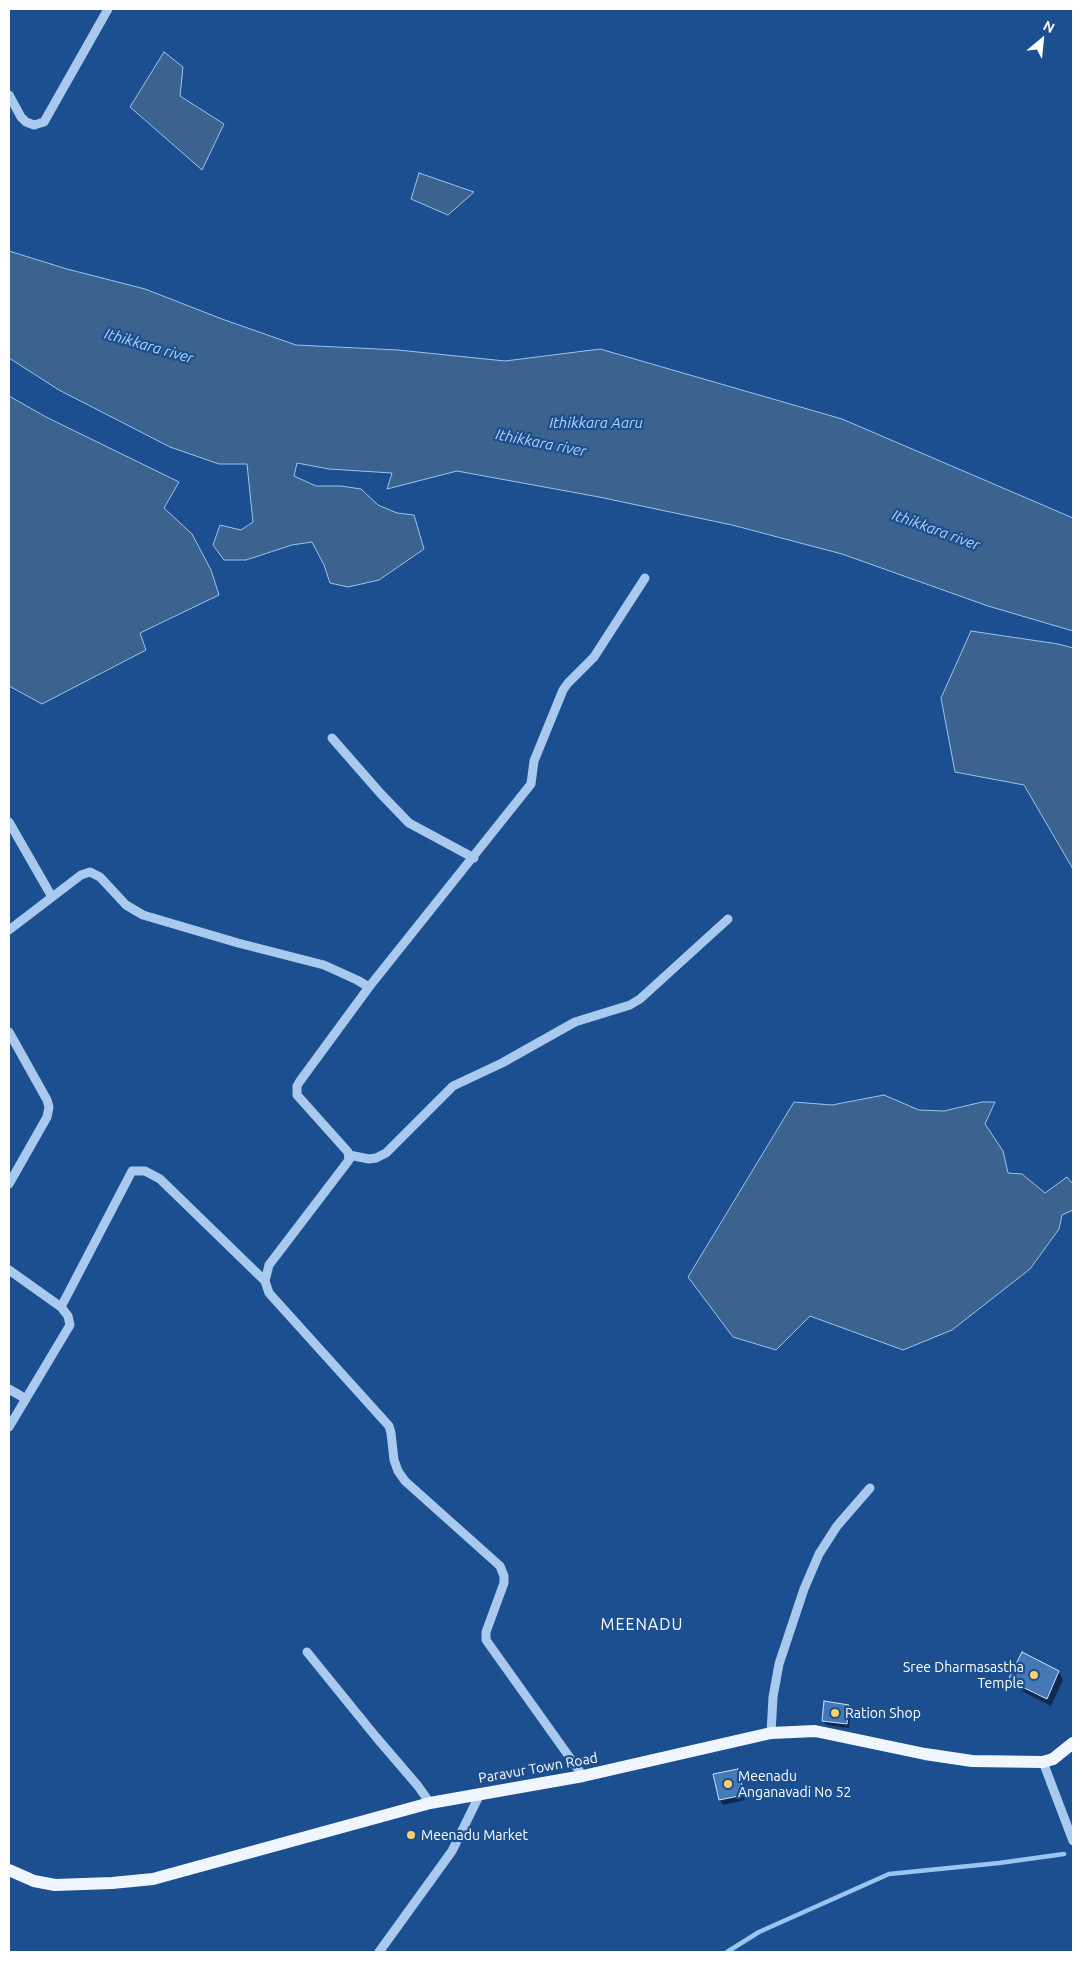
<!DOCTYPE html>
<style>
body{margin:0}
#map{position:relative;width:1082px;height:1961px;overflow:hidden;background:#1b4f8f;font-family:Ubuntu,sans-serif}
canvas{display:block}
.frame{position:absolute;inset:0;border:10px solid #fff;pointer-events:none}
.north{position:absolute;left:1017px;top:15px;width:50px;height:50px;-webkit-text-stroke:4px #1b4f8f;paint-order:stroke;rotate:28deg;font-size:14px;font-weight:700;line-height:20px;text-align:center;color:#fff}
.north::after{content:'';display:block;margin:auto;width:18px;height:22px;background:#fff;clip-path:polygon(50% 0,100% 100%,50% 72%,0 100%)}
</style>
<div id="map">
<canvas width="1082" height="1961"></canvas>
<div class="frame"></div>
<div class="north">N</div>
</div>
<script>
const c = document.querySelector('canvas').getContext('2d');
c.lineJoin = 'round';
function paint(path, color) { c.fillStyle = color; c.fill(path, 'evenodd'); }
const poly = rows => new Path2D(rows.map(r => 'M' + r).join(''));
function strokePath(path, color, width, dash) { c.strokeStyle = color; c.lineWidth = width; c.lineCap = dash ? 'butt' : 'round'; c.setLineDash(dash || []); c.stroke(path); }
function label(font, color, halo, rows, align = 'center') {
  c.font = font + ' Ubuntu,sans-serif'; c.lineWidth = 4.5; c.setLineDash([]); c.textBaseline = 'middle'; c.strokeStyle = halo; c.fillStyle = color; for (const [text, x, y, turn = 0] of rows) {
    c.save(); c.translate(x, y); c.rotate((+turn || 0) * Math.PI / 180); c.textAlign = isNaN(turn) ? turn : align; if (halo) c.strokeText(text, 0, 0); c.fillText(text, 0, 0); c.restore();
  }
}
const water = poly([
 [164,52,183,67,180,96,224,124,202,170,130,107,164,52],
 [419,173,474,192,448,215,411,199,419,173],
 [9,251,67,269,145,289,222,319,296,345,398,350,505,361,600,349,842,419,1073,518,1073,631,988,606,842,554,732,525,599,497,457,471,387,489,392,473,329,469,297,463,294,476,316,486,341,486,361,489,378,505,397,513,414,515,424,549,379,580,348,587,330,583,324,565,312,542,292,545,246,560,224,560,213,545,220,525,241,530,253,522,247,464,219,464,170,447,59,390,9,358,9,251],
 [9,396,46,417,179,482,164,508,192,534,211,570,219,595,140,633,146,650,42,704,9,686,9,396],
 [971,631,1058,644,1073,648,1073,869,1024,785,955,772,941,698,971,631],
 [884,1095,919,1110,944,1111,982,1102,995,1102,985,1124,1003,1151,1008,1173,1022,1174,1045,1193,1067,1177,1073,1184,1073,1210,1062,1215,1059,1229,1030,1269,952,1330,903,1350,810,1316,776,1350,733,1337,688,1277,794,1102,832,1105,884,1095]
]);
paint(water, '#3c6290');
strokePath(water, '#9cc4f0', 1);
paint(poly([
 [1022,1654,1059,1672,1063,1680,1051,1706,1014,1687,1009,1680],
 [848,1706,851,1711,849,1728,826,1725,823,1720],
 [737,1770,740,1775,745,1800,723,1805,720,1800]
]), '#0007');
strokePath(poly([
 [727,1952,759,1932,889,1874,999,1863,1064,1854]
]), '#9cc4f0', 4.5);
const building = poly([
 [1022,1652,1059,1671,1047,1699,1008,1680,1022,1652],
 [824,1701,849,1705,847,1724,822,1721,824,1701],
 [738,1769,744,1795,719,1800,713,1774,738,1769]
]);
paint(building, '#4478b7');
strokePath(building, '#cfe3fa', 1);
strokePath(poly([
 [9,95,21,117,26,122,34,125,44,122,108,9],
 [332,738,381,794,409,823,474,858],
 [9,822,52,897],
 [9,930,81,875,90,872,100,877,126,905,143,915,238,943,324,965,357,980,369,987],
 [9,1032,47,1100,49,1107,47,1117,9,1184],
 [349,1155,369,1159,376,1158,386,1153,453,1086,502,1063,575,1022,630,1005,640,999,728,919],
 [9,1270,61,1307,68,1316,70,1325,9,1427],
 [61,1307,132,1171,145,1171,160,1179,265,1281],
 [9,1389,26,1399],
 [307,1652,376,1737,418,1786,430,1803],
 [771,1733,773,1697,779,1664,804,1589,819,1554,837,1526,870,1488],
 [1043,1762,1073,1841],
 [583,1776,486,1640,486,1632,504,1583,504,1576,500,1566,405,1481,398,1471,394,1460,391,1433,389,1426,269,1293,265,1281,269,1265,349,1160,348,1152,297,1095,297,1086,300,1081,369,987,531,784,534,761,563,690,568,683,594,657,645,578],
 [379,1952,452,1851,480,1794]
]), '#a9c9ee', 9);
strokePath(poly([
 [9,1870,34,1881,55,1885,112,1883,153,1879,430,1803,583,1776,771,1733,815,1731,925,1754,972,1761,1043,1762,1053,1759,1073,1743]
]), '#f0f6ff', 12);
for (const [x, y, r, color] of [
 [1034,1675,5,"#ffd166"],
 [835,1713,5,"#ffd166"],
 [728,1784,5,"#ffd166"],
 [411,1835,5,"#ffd166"]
]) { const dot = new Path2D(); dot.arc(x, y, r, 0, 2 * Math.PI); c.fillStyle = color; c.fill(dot); strokePath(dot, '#1b4f8f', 2); }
label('14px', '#fff', '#1b4f8f', [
 ["Sree Dharmasastha",1024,1667,"right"],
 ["Temple",1024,1683,"right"],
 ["Ration Shop",845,1713],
 ["Meenadu",738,1776],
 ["Anganavadi No 52",738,1792],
 ["Meenadu Market",421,1835]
], 'left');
label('14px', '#fff', '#1b4f8f', [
 ["Paravur Town Road",538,1768,-10]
]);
label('italic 15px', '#b5d3f5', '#1b4f8f', [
 ["Ithikkara river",149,346,16],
 ["Ithikkara Aaru",596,423],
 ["Ithikkara river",541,443,11],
 ["Ithikkara river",936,530,20]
]);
c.letterSpacing = '1px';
label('16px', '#fff', '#1b4f8f', [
 ["MEENADU",642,1625]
]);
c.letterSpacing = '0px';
</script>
